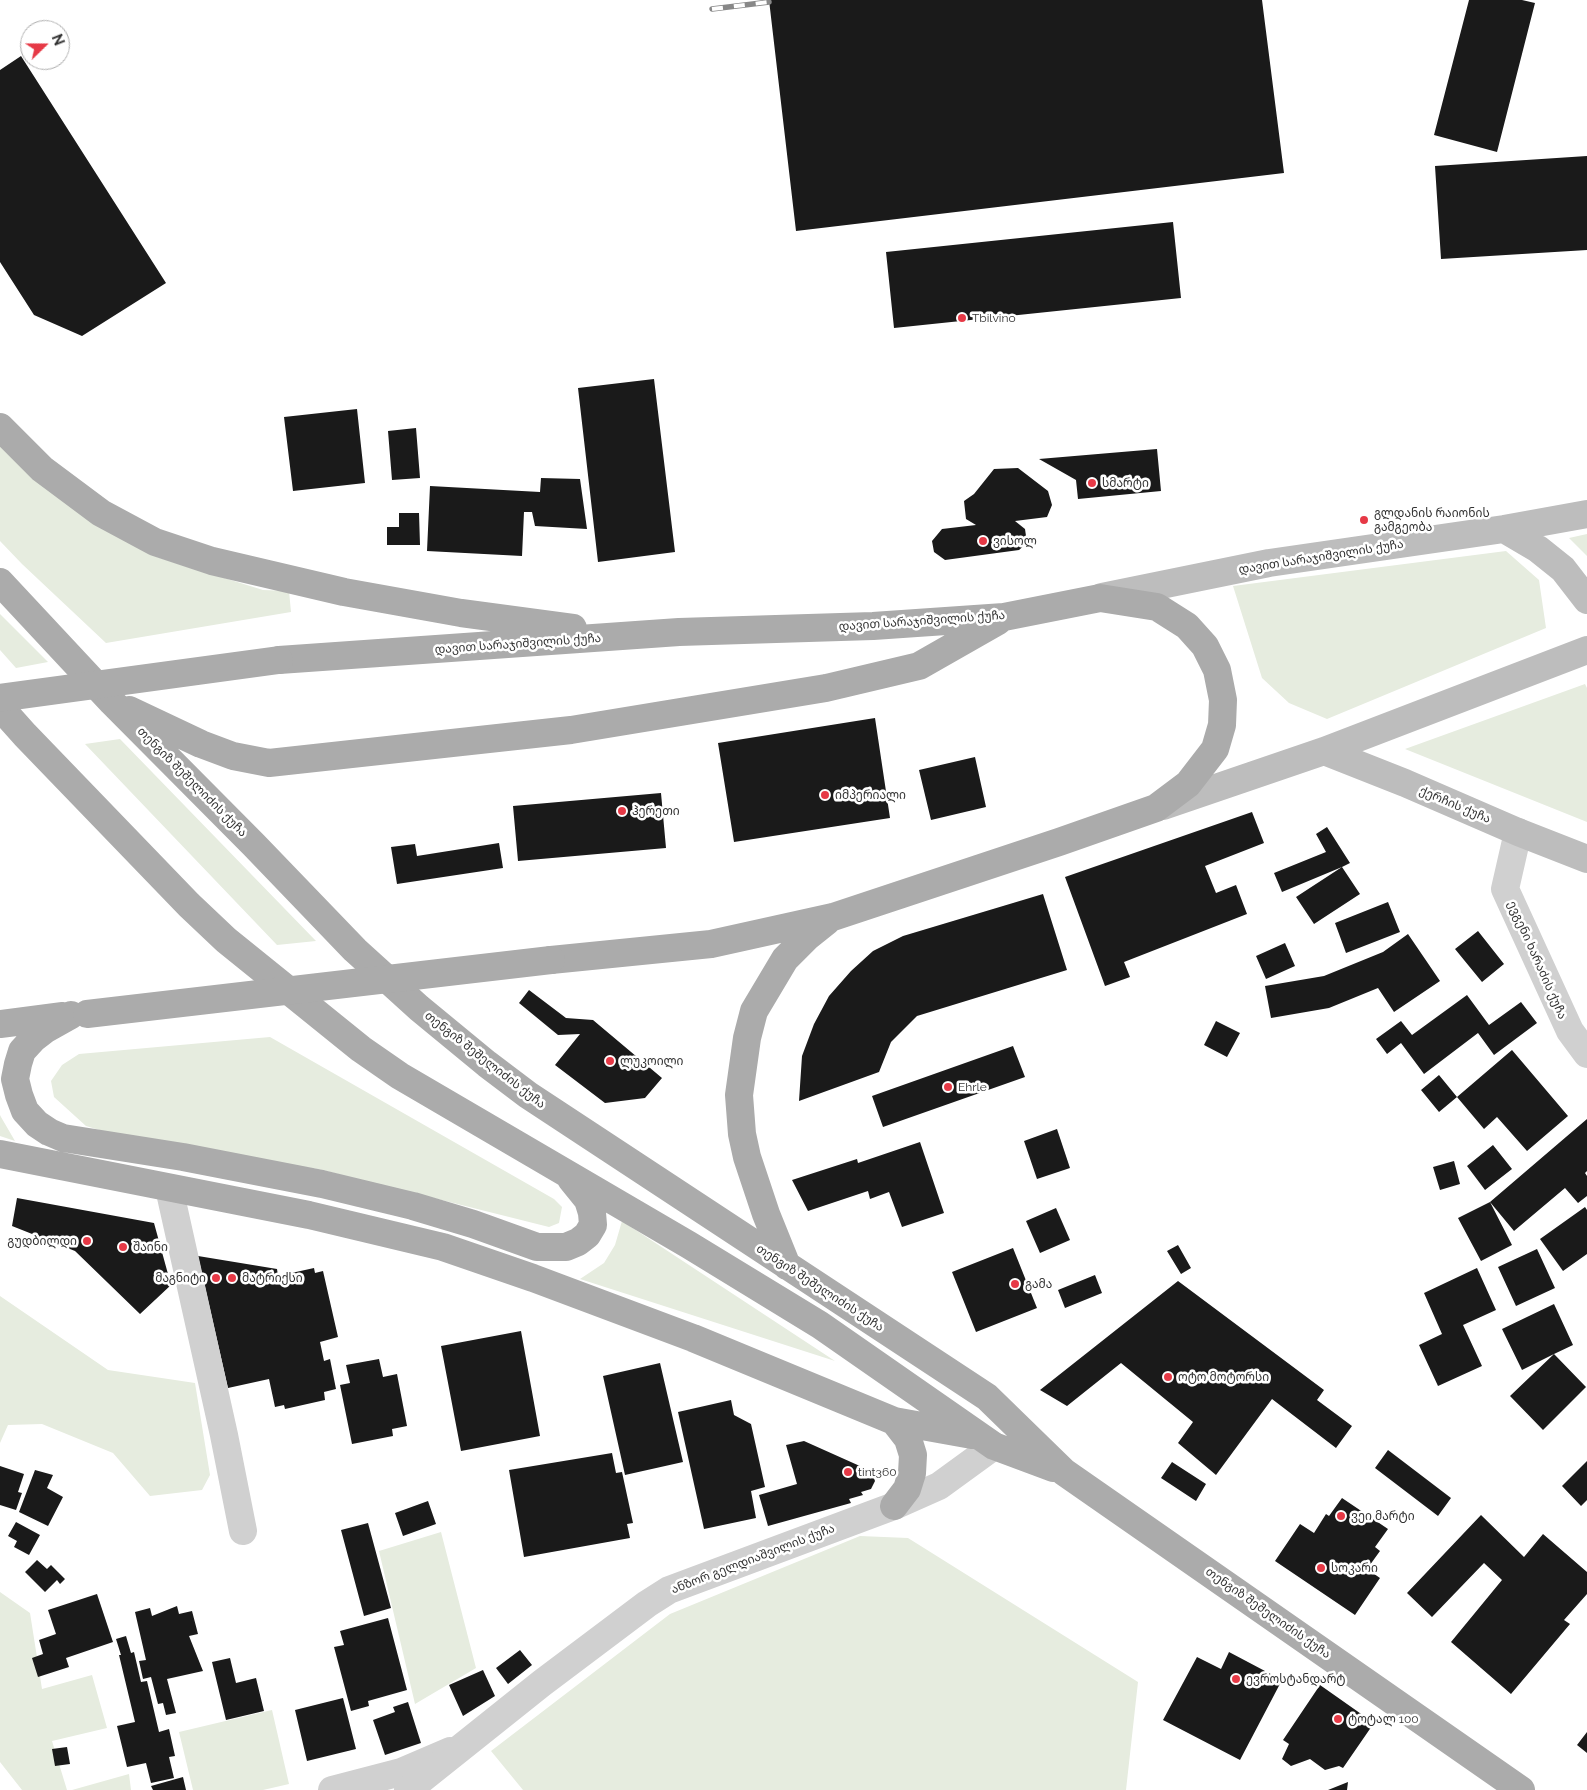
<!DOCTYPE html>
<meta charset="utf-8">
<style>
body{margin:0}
#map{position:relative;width:1587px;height:1790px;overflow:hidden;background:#fff;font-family:Raleway,sans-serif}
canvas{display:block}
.north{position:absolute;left:20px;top:20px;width:50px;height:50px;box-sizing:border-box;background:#fff;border:1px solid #adadad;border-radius:50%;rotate:68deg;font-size:14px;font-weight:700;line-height:20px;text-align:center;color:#333}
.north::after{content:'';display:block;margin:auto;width:18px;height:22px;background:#e63946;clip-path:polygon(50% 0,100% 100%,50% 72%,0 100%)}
</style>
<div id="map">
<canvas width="1587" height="1790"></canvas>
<div class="north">N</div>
</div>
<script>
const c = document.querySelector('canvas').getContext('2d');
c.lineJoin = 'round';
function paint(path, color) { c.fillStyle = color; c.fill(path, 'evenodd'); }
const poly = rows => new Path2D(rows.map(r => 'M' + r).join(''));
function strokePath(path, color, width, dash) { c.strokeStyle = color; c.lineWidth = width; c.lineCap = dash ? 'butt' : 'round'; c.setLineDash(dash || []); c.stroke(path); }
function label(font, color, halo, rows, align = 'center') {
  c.font = font + ' Raleway,"Noto Sans Georgian",sans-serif'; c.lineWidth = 5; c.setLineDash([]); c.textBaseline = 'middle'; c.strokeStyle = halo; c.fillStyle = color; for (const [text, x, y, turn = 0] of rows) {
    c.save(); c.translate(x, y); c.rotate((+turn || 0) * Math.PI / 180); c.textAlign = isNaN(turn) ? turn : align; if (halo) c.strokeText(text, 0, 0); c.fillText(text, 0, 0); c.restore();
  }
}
paint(poly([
 [0,446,157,557,263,590,289,591,291,612,106,643,22,564,0,541],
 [1587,534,1587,556,1569,538],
 [1506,551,1539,580,1546,628,1327,719,1289,703,1262,678,1233,586],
 [0,614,48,662,16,668,0,650],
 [1585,684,1587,688,1587,822,1405,749],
 [120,739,316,941,277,945,85,744],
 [270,1037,554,1199,562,1207,559,1223,549,1227,318,1169,146,1144,86,1126,54,1097,51,1081,62,1065,79,1054],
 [0,1115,1,1117,15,1141,0,1136],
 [622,1221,835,1361,580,1279,604,1263,615,1245],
 [0,1296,108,1370,195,1383,210,1475,202,1490,150,1496,113,1453,42,1424,8,1425,0,1443],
 [441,1532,476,1668,415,1704,379,1551],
 [860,1536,908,1538,1138,1682,1126,1790,523,1790,491,1751,670,1614],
 [0,1592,30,1613,42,1689,92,1675,107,1728,52,1741,67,1790,22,1790,0,1762],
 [272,1710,289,1784,263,1790,193,1790,179,1732],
 [129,1774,131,1790,72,1790]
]), '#e6ecdf');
paint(poly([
 [769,0,1262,0,1284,173,796,231],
 [1469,0,1522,0,1535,3,1497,152,1434,135],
 [21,56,166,283,82,336,34,315,0,262,0,70],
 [1587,156,1587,250,1441,259,1435,166],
 [1173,222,1181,298,894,328,886,252],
 [654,379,675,552,598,562,578,388],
 [357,409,365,483,293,491,284,417],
 [416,428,420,478,392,480,388,431],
 [1157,449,1161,491,1078,499,1076,480,1039,459],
 [1018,468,1048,491,1052,505,1047,517,1015,521,1025,529,1027,543,1019,550,945,560,934,552,932,541,942,529,976,525,966,519,964,501,974,494,994,469],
 [541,478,580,479,587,529,535,526,532,512,524,512,522,556,427,551,430,486,540,492],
 [399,513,419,513,420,545,387,545,387,527,399,527],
 [875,718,890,818,734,842,718,743],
 [975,757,986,807,931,820,919,770],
 [661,793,666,848,518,861,513,806],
 [1252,812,1264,843,1205,866,1216,893,1236,885,1247,914,1124,962,1130,977,1105,986,1065,877],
 [1327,827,1350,863,1342,867,1360,894,1314,924,1296,897,1342,867,1282,892,1274,873,1326,852,1316,834],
 [499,843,503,868,397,884,391,847,415,844,417,856],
 [1043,894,1067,970,917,1016,891,1042,879,1072,799,1101,802,1056,814,1024,829,996,851,971,873,951,903,936],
 [1388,902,1400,932,1346,953,1335,923],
 [1478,931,1504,964,1482,982,1455,949],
 [1408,934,1440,981,1394,1012,1378,988,1329,1008,1271,1018,1265,986,1324,976,1383,952],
 [1285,943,1295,966,1266,979,1256,956],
 [529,990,566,1018,593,1020,662,1078,645,1098,605,1103,555,1065,580,1034,558,1035,519,1003],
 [1467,995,1489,1025,1521,1002,1537,1023,1494,1055,1478,1033,1424,1074,1401,1043,1387,1054,1376,1039,1401,1021,1412,1035],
 [1216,1021,1240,1033,1227,1057,1204,1045],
 [1013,1046,1025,1077,883,1127,872,1096],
 [1512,1050,1568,1116,1527,1151,1497,1117,1484,1129,1457,1097,1439,1112,1421,1090,1439,1075,1457,1097],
 [1587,1119,1587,1171,1585,1173,1587,1176,1587,1196,1578,1203,1565,1188,1514,1231,1490,1202],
 [1057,1129,1070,1168,1037,1179,1024,1141],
 [920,1142,944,1213,902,1227,889,1192,870,1199,868,1191,808,1211,792,1180,857,1159,858,1163],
 [1493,1145,1512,1169,1485,1190,1467,1166],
 [1454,1161,1460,1184,1440,1190,1433,1167],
 [17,1198,154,1223,171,1285,140,1314,75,1251,12,1226],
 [1490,1202,1512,1245,1481,1261,1458,1218],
 [1585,1207,1587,1210,1587,1254,1563,1271,1540,1239],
 [1056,1208,1070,1240,1040,1253,1026,1221],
 [1178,1245,1191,1268,1181,1274,1167,1251],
 [1013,1248,1037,1308,976,1332,952,1272],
 [1537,1249,1555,1288,1516,1306,1498,1267],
 [198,1256,277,1269,278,1276,314,1268,315,1273,323,1271,338,1337,320,1342,324,1361,330,1359,336,1389,324,1392,325,1400,285,1409,284,1405,275,1407,269,1379,228,1388],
 [1477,1268,1496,1310,1463,1325,1482,1366,1438,1386,1419,1345,1442,1334,1424,1293],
 [1095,1275,1102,1293,1065,1308,1058,1290],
 [1178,1281,1324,1390,1317,1400,1352,1426,1336,1448,1272,1399,1216,1475,1178,1443,1193,1422,1121,1363,1067,1406,1040,1390],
 [1554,1304,1573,1345,1554,1354,1586,1387,1543,1430,1510,1396,1554,1354,1522,1370,1502,1329],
 [521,1331,540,1436,461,1451,441,1346],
 [379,1359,383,1377,397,1374,407,1426,392,1429,393,1436,352,1444,340,1385,350,1383,346,1365],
 [660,1363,683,1462,625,1475,603,1376],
 [731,1400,734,1415,751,1424,765,1487,751,1491,756,1518,704,1529,678,1412],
 [804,1441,871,1471,875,1481,871,1489,861,1492,863,1495,849,1499,851,1503,768,1526,759,1495,797,1484,786,1445],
 [1388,1450,1451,1498,1438,1516,1375,1468],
 [612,1453,616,1473,622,1472,633,1523,627,1524,630,1538,524,1557,509,1470],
 [1587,1461,1587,1500,1581,1506,1562,1486],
 [1172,1462,1206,1484,1196,1501,1161,1478],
 [0,1466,24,1474,18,1492,22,1493,16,1510,0,1505],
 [35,1470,53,1475,47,1488,63,1497,48,1526,19,1512],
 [1342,1498,1388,1529,1375,1547,1380,1551,1367,1569,1380,1578,1355,1615,1275,1561,1300,1524,1314,1533,1326,1514,1329,1516],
 [428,1501,436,1524,403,1536,395,1513],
 [1481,1515,1524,1557,1543,1534,1587,1572,1587,1594,1564,1620,1570,1624,1511,1694,1451,1642,1502,1580,1484,1563,1432,1617,1407,1593],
 [16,1522,40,1535,29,1555,14,1547,17,1541,8,1536],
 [368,1523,391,1608,364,1616,341,1530],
 [37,1560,47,1569,51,1565,65,1579,60,1584,57,1580,45,1592,25,1572],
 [97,1594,113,1642,66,1658,69,1667,38,1677,32,1658,43,1654,39,1640,56,1634,48,1610],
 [177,1606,179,1614,192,1611,198,1634,189,1636,203,1671,167,1679,176,1713,166,1715,163,1703,158,1704,151,1677,143,1679,139,1661,146,1660,135,1612,150,1608,152,1616],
 [388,1618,407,1690,368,1701,369,1706,351,1711,334,1647,344,1645,340,1631],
 [126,1636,131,1653,134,1652,141,1682,147,1681,159,1732,169,1729,175,1756,169,1757,174,1778,151,1783,146,1763,127,1767,117,1726,135,1722,119,1655,121,1655,116,1639],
 [520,1650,532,1665,508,1684,496,1668],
 [1229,1652,1282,1680,1240,1760,1163,1720,1197,1657,1221,1669],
 [230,1658,236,1683,256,1678,264,1711,226,1720,212,1662],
 [483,1670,495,1696,463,1716,449,1685],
 [1320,1685,1374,1723,1343,1768,1339,1766,1325,1770,1310,1759,1291,1766,1282,1759,1289,1744,1283,1740],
 [343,1698,356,1749,307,1761,295,1710],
 [408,1702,421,1743,385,1755,373,1720,395,1712,393,1707],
 [1587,1732,1587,1753,1577,1745],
 [67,1747,70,1764,55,1766,52,1749],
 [183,1777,186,1790,153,1790,151,1786],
 [1348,1782,1347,1790,1328,1790]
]), '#1a1a1a');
strokePath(poly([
 [1518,832,1505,889,1570,1031,1587,1054],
 [169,1188,224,1435,243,1531],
 [332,1790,401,1772,450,1751]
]), '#d0d0d0', 28);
strokePath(poly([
 [408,1790,542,1683,647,1604,669,1590,894,1506,939,1486,994,1446]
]), '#d0d0d0', 28);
strokePath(poly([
 [1504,529,1538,549,1563,569,1587,600],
 [1102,597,1269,563,1504,529,1587,514],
 [1324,751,1405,783,1518,832,1587,859],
 [1163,806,1324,751,1587,650]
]), '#bdbdbd', 28);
strokePath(poly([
 [0,427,42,469,101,513,155,542,212,561,344,592,461,613,573,628],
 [0,582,112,702,254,845,355,950,419,1008,487,1064,528,1095,987,1397,1064,1472,1521,1790],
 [279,660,679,632,873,626,1004,617,1100,598,1157,607,1187,626,1205,646,1217,670,1223,700,1222,725,1215,749,1188,784,1156,808,1059,842,833,917,711,944,551,960],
 [0,707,25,735,189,905,226,940,361,1049,400,1076,689,1245,820,1325,994,1446,1053,1468],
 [129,710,201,744,233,756,269,763,571,730,826,688,919,666,998,621],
 [71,1015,46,1029,33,1039,22,1051,18,1064,15,1079,19,1095,25,1111,37,1124,49,1132,63,1138,183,1157,322,1184,413,1206,473,1224,537,1247,566,1247,578,1242,587,1235,593,1225,592,1213,588,1200,571,1179],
 [0,1024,63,1016],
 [0,1154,309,1215,443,1247,533,1278,693,1338,894,1421,972,1435],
 [787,1266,766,1214,747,1157,742,1134,739,1095,747,1038,754,1011,785,959,807,937,827,921],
 [894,1421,908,1439,913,1455,912,1473,907,1489,894,1506]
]), '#ababab', 28);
const rail = poly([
 [712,9,769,2]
]);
strokePath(rail, '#888', 5.5);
strokePath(rail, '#fff', 4, [11]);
strokePath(poly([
 [0,698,279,660],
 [87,1014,551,960]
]), '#ababab', 28);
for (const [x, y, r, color] of [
 [962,318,5,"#e63946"],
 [1092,483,5,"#e63946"],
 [1364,520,5,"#e63946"],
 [983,541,5,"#e63946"],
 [825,795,5,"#e63946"],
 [622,811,5,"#e63946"],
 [610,1061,5,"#e63946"],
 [948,1087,5,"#e63946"],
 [87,1241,5,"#e63946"],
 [123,1247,5,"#e63946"],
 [216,1278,5,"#e63946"],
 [232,1278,5,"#e63946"],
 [1015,1284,5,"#e63946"],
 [1168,1377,5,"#e63946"],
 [848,1472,5,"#e63946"],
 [1341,1516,5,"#e63946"],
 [1321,1568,5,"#e63946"],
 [1236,1679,5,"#e63946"],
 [1338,1719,5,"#e63946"]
]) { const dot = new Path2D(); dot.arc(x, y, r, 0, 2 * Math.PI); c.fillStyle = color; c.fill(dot); strokePath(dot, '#fff', 2); }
label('12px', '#333', '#fff', [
 ["Tbilvino",972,318],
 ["სმარტი",1102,483],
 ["გლდანის რაიონის",1374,513],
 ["გამგეობა",1374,527],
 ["ვისოლ",993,541],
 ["იმპერიალი",835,795],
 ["ჰერეთი",632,811],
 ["ლუკოილი",620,1061],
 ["Ehrle",958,1087],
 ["გუდბილდი",77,1241,"right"],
 ["შაინი",133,1247],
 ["მაგნიტი",206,1278,"right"],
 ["მატრიქსი",242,1278],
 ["გამა",1025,1284],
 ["ოტო მოტორსი",1178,1377],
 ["tint360",858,1472],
 ["ვეი მარტი",1351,1516],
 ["სოკარი",1331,1568],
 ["ევროსტანდარტ",1246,1679],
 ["ტოტალ 100",1348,1719]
], 'left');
label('12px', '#333', '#fff', [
 ["დავით სარაჯიშვილის ქუჩა",1321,557,-9],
 ["დავით სარაჯიშვილის ქუჩა",922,621,-4],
 ["დავით სარაჯიშვილის ქუჩა",518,644,-4],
 ["თენგიზ შეშელიძის ქუჩა",192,782,45],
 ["ქერჩის ქუჩა",1455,805,23],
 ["ევგენი ხარაძის ქუჩა",1537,960,66],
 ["თენგიზ შეშელიძის ქუჩა",485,1060,38],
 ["თენგიზ შეშელიძის ქუჩა",820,1288,33],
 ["ანზორ გელდიაშვილის ქუჩა",753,1559,-21],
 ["თენგიზ შეშელიძის ქუჩა",1268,1613,35]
]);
</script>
